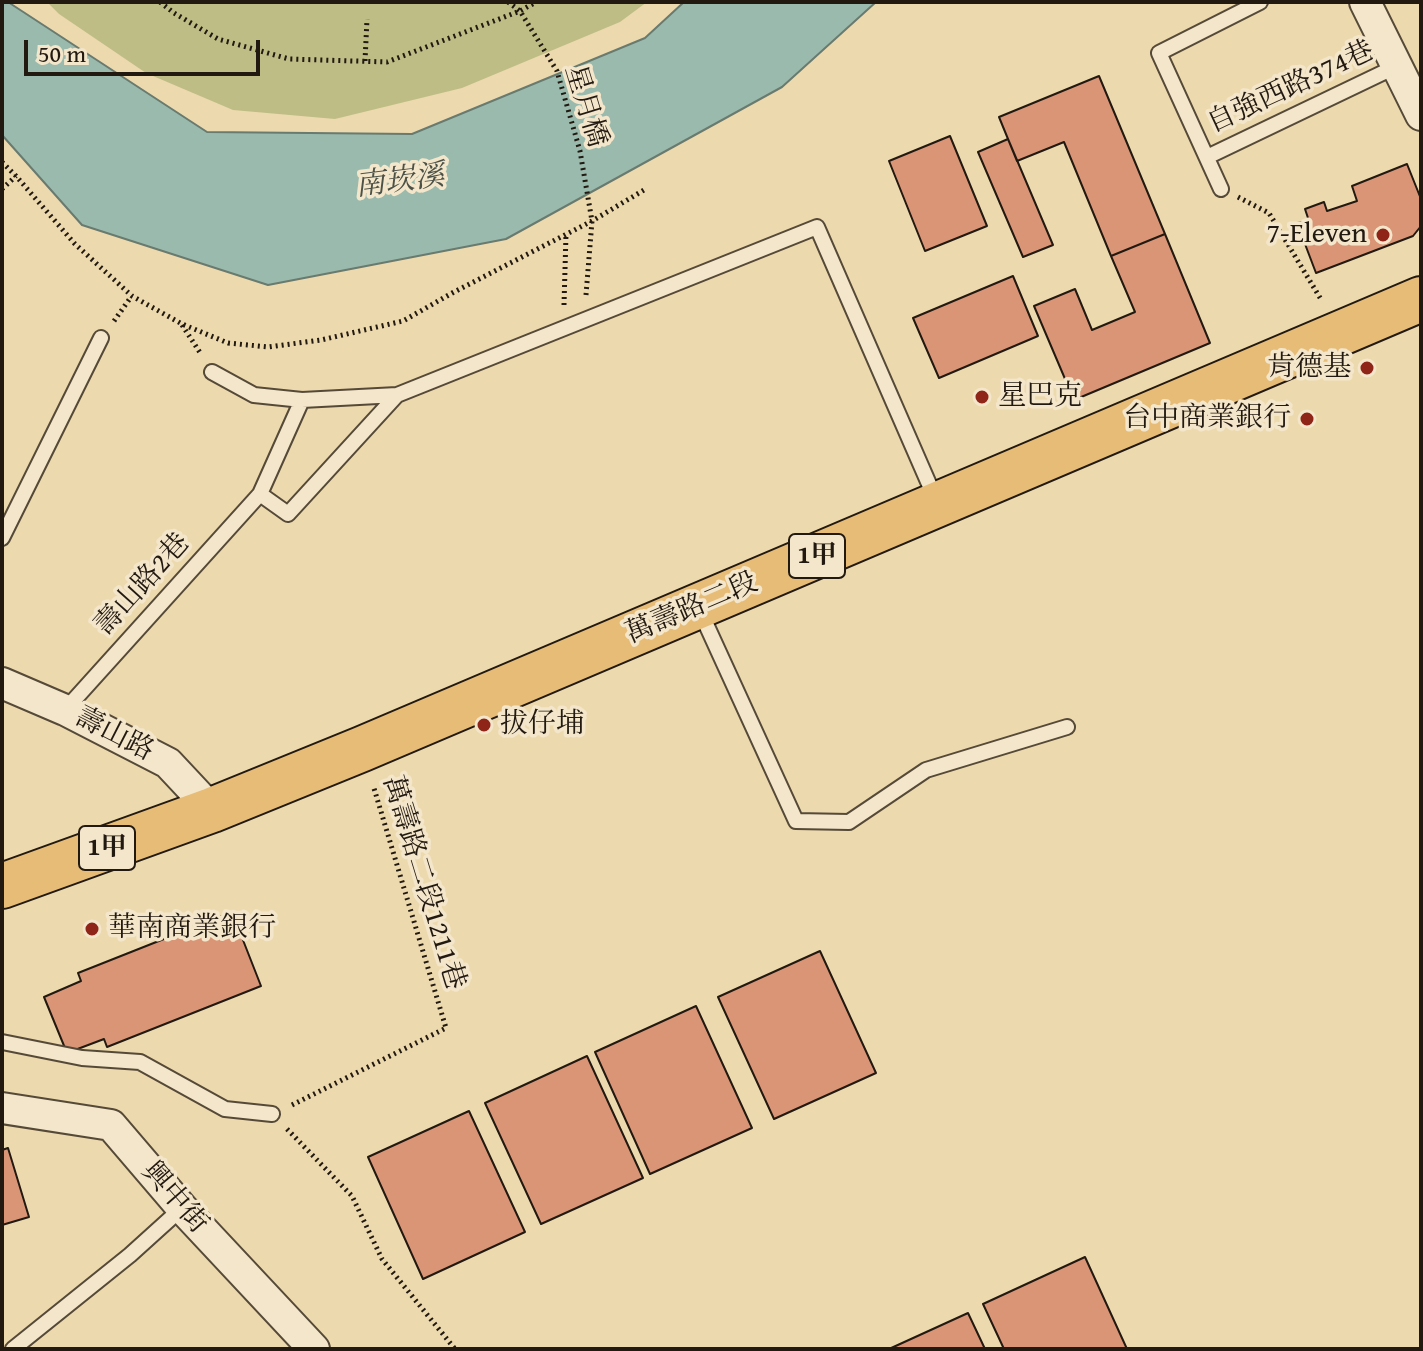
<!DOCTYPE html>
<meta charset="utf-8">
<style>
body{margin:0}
#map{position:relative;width:1423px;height:1351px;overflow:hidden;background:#edd9ae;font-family:"Gentium Book Plus",serif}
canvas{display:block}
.frame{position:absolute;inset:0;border:4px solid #221911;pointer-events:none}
.scale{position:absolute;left:24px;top:40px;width:236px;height:36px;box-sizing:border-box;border:4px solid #221911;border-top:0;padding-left:10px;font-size:24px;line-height:28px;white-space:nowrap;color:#221911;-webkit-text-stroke:6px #f3e6ca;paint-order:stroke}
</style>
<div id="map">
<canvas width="1423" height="1351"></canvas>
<div class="frame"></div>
<div class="scale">50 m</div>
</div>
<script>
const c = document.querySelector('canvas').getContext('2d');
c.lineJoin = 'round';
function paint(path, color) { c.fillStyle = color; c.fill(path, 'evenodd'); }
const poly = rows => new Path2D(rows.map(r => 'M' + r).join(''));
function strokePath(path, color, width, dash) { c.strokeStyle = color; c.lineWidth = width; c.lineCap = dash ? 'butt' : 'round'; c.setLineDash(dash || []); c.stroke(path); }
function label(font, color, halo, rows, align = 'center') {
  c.font = font + ' "Gentium Book Plus","Noto Serif TC",serif'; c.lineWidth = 7; c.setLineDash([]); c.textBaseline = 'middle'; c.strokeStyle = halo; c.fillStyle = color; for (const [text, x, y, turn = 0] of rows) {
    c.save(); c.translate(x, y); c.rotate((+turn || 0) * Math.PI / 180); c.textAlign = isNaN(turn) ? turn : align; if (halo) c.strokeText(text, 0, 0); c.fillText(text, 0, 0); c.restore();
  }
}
paint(poly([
 [47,2,647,2,620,22,462,88,335,119,233,110,146,73,59,14]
]), '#bfbd86');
const water = poly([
 [2,2,8,2,207,132,412,134,645,38,684,2,876,2,782,87,506,239,268,285,82,225,2,135,2,2]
]);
paint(water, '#99baad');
strokePath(water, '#697a6f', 2);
const building = poly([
 [1099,76,1165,234,1111,256,1064,142,1017,161,999,117,1099,76],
 [950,136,987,226,925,251,889,161,950,136],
 [1008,139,1053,245,1023,257,978,152,1008,139],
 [1407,164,1421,199,1421,226,1413,236,1316,273,1297,223,1309,221,1305,209,1324,202,1327,211,1357,201,1352,186,1407,164],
 [1165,234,1210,343,1074,400,1034,306,1075,289,1092,330,1135,312,1111,256,1165,234],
 [1013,276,1038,336,939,378,913,318,1013,276],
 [232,912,261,986,107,1047,104,1039,67,1053,44,997,81,981,78,973,232,912],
 [820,951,876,1073,774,1119,718,997,820,951],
 [696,1006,752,1128,650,1174,595,1052,696,1006],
 [587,1056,643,1178,541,1224,485,1103,587,1056],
 [469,1111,525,1232,423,1279,368,1157,469,1111],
 [8,1148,29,1217,2,1225,2,1150,8,1148],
 [1085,1257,1127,1349,1004,1349,983,1304,1085,1257],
 [968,1313,985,1349,889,1349,968,1313]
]);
paint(building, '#da9576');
strokePath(building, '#221911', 2);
const lane = poly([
 [1207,157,1397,66],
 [1221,189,1159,53,1260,2],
 [212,372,254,395,302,400,397,395],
 [302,400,260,494,288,514,397,395,817,227,936,500],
 [2,538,101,338],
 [700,611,796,821,849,822,926,770,1067,727],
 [65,710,260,494],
 [2,1042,82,1058,140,1062,225,1109,272,1114],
 [13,1349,130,1255,182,1208]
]);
const street = poly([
 [1365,2,1421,115],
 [2,683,65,710,168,763,212,810],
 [2,1108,111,1125,182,1208,314,1349]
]);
const primary = poly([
 [2,886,212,810,362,749,1421,299]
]);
strokePath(lane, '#554938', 18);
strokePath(street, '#554938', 34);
strokePath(primary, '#221911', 48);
strokePath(poly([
 [160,2,174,13,218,39,289,59,387,62,520,11,536,2],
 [508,2,520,11,557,71,580,151,592,221,586,295],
 [365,61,367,19],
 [2,162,16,176,75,244,132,296,182,324,228,343,268,347,321,340,403,321,454,292,592,221,644,190],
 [2,189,16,176],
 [1238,197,1269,213,1322,301],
 [564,305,566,234],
 [114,321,131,297],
 [182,325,201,354],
 [292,1105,446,1028,373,785],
 [287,1129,352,1196,382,1259,455,1349]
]), '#221911', 5, [2, 4]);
strokePath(lane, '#f3e6ca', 14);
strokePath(street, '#f3e6ca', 30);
strokePath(primary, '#e6bc77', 44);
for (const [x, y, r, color] of [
 [1383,235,8,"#8f2418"],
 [1367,368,8,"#8f2418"],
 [982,397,8,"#8f2418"],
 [1307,419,8,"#8f2418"],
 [484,725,8,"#8f2418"],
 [92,929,8,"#8f2418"]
]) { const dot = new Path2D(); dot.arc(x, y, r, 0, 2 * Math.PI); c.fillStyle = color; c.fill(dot); strokePath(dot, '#f3e6ca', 3); }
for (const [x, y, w] of [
 [817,556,56],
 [107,848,56]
]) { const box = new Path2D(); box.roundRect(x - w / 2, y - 22, w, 44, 6); c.fillStyle = '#f3e6ca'; c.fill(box); strokePath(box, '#221911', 2); }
label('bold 26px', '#221911', null, [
 ["1甲",817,556],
 ["1甲",107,848]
]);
label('28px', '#221911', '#f3e6ca', [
 ["自強西路374巷",1291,88,-25],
 ["星月橋",585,106,73],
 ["壽山路2巷",143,585,-48],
 ["萬壽路二段",692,609,-23],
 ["壽山路",114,735,27],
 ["萬壽路二段1211巷",423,883,73],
 ["興中街",174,1198,49]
]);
label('28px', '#221911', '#f3e6ca', [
 ["7-Eleven",1367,235],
 ["肯德基",1351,368],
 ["星巴克",998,397,"left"],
 ["台中商業銀行",1291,419],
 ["拔仔埔",500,725,"left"],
 ["華南商業銀行",108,929,"left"]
], 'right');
label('italic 30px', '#4c5148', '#f3e6ca', [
 ["南崁溪",400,182,-7]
]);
</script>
